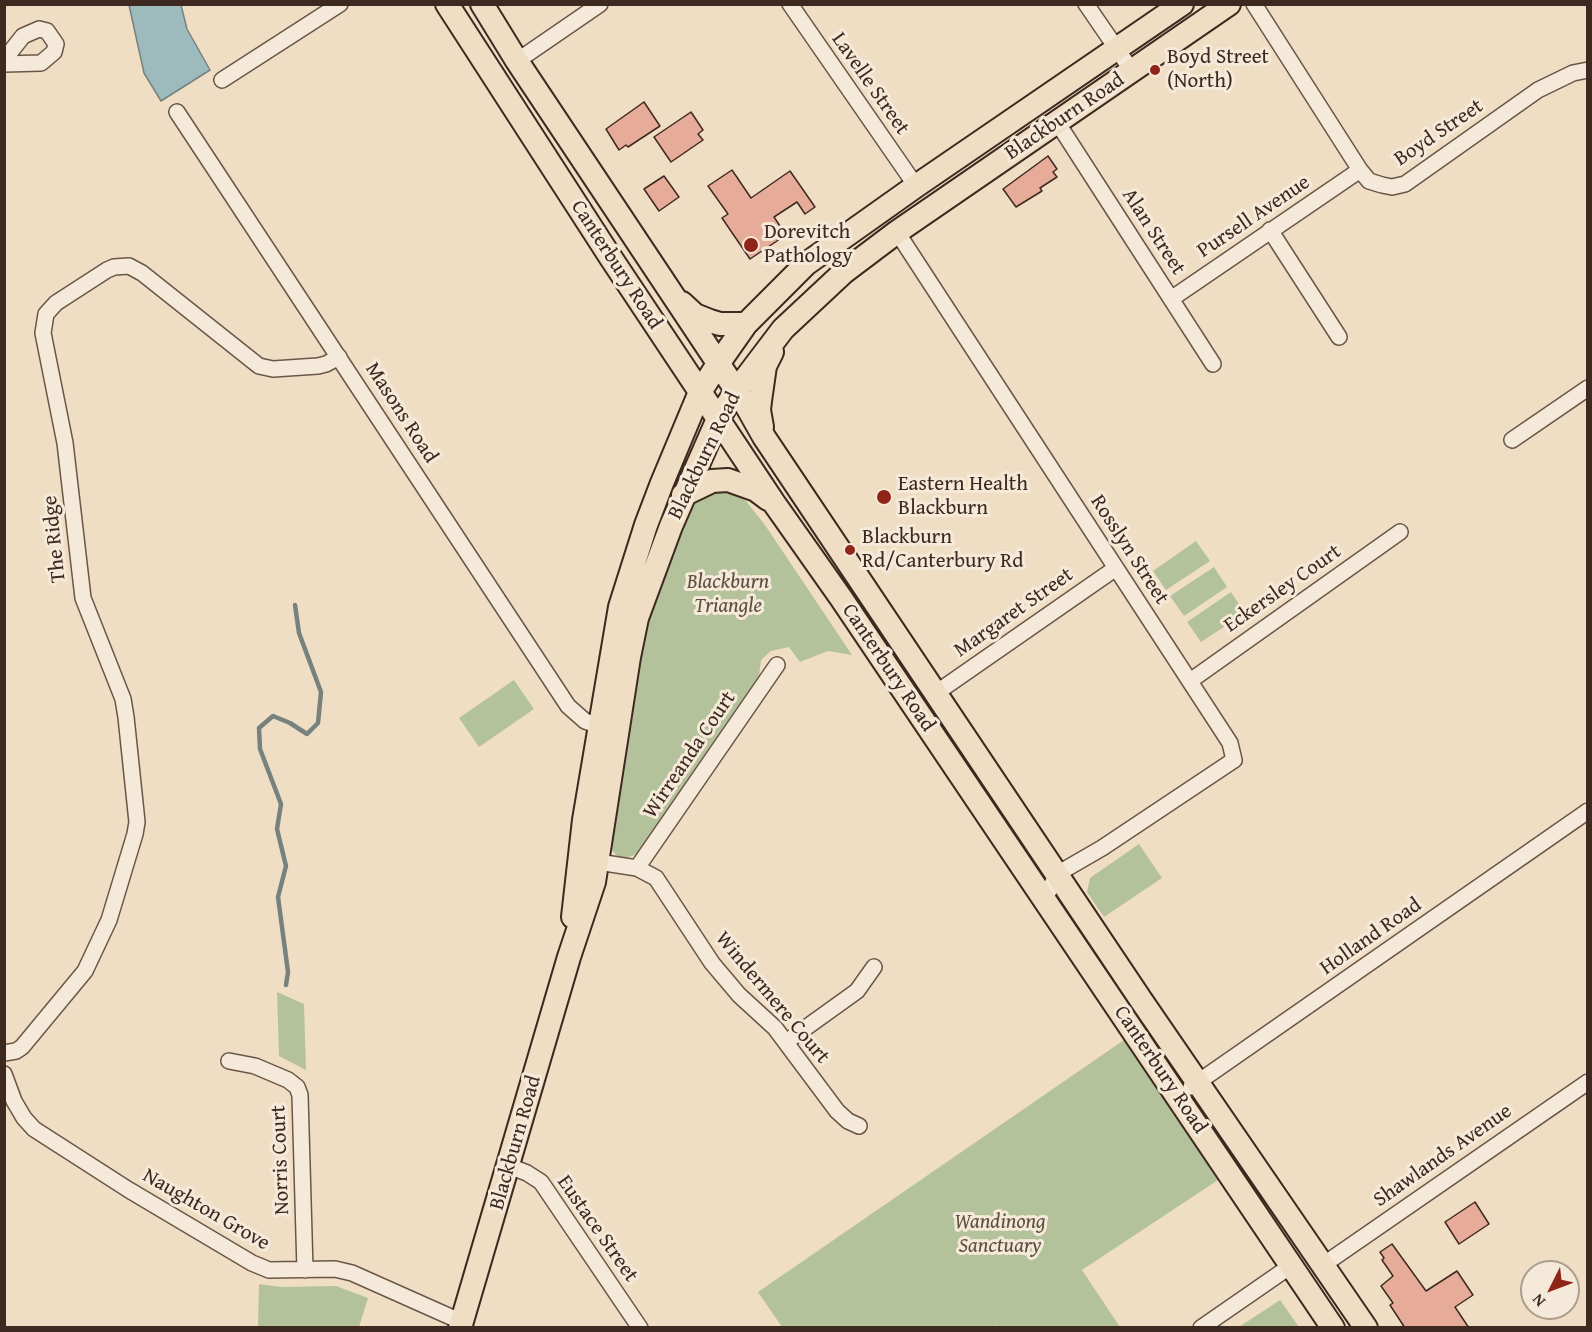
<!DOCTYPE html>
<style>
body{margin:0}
#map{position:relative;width:1592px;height:1332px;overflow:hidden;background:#f0dec4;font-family:"Gentium Book Plus",serif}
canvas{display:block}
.frame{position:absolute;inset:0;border:6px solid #3e2920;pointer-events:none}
.north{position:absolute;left:1520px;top:1260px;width:60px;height:60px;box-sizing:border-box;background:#f5ead9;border:2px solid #ac9d8f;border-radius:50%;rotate:228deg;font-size:16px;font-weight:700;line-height:24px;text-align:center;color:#3e2920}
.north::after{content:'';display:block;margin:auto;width:21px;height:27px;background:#8f2418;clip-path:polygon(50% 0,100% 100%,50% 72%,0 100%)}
</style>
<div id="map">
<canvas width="1592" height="1332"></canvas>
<div class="frame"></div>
<div class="north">N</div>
</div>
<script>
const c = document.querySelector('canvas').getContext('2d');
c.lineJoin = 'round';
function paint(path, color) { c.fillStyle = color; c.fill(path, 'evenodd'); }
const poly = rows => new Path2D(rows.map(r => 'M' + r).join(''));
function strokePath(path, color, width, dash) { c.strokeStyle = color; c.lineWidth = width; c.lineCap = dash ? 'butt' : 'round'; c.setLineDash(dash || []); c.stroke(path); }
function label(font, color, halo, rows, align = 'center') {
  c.font = font + ' "Gentium Book Plus",serif'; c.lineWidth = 6; c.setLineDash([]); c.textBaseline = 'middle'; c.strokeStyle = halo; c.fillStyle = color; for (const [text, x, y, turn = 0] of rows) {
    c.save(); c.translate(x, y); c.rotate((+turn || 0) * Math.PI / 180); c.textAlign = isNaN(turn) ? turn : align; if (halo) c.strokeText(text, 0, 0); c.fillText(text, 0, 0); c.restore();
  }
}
paint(poly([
 [719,487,746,501,765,525,852,655,828,651,800,662,789,647,771,651,761,660,759,676,678,794,651,847,642,853,625,858,618,857,611,849,608,843,650,603,674,539,697,496],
 [1196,541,1210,561,1166,590,1153,571],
 [1214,567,1227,587,1184,616,1170,596],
 [1231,592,1245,613,1201,642,1187,622],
 [514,680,534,709,479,747,459,718],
 [1139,844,1162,878,1104,917,1087,892,1090,878],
 [277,992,304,1004,306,1070,279,1056],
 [1124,1040,1218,1180,1082,1270,1120,1327,999,1328,997,1325,992,1328,782,1327,758,1292],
 [259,1284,281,1287,336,1286,368,1298,359,1327,258,1327],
 [1280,1300,1299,1327,1239,1327]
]), '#b3c29a');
const water = poly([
 [129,5,181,5,187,29,210,70,161,101,144,73,129,5]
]);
paint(water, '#9dbbbc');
strokePath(water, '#77817e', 1.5);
strokePath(poly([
 [286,985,288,972,278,897,286,866,277,829,281,804,260,749,259,728,273,716,290,723,307,734,318,723,321,692,299,633,295,605]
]), '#77817e', 4.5);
const building = poly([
 [644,102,660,126,628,147,626,145,619,150,606,129,644,102],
 [691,112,703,130,698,134,703,140,671,162,654,137,691,112],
 [1048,156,1057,169,1053,172,1057,177,1040,188,1042,191,1016,207,1003,189,1048,156],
 [732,170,751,198,790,171,815,207,805,214,797,202,774,217,786,235,750,259,722,218,728,214,708,186,732,170],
 [664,176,679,197,659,211,644,189,664,176],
 [1475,1202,1489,1224,1459,1244,1445,1222,1475,1202],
 [1392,1244,1426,1291,1457,1271,1473,1295,1455,1307,1469,1328,1405,1328,1390,1305,1393,1303,1381,1286,1393,1276,1382,1260,1384,1258,1380,1252,1392,1244]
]);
paint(building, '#e7ab9a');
strokePath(building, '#3e2920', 1.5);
const minor = poly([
 [790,4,916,186],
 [1086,4,1132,71],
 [1254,4,1360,170,1369,181,1382,185,1392,187,1405,184,1538,90,1573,73,1588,70],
 [4,60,23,36,39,29,47,31,56,44,54,52,41,63,4,64],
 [517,61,600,4],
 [222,80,340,4],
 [177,112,568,706,585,721,599,726],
 [1057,122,1213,364],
 [1270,230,1339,337],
 [897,232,1230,743,1234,760,1102,848,1057,874,1045,899],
 [1171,299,1360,170],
 [1512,440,1588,388],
 [1190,681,1400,532],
 [936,693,1116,568],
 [598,862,637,868,656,878,712,963,739,995,775,1028,837,1111,848,1121,859,1126],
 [637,868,777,665],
 [786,1042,857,991,874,967],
 [4,1053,16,1051,22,1047,85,971,109,920,135,834,137,822,126,717,123,699,83,598,65,443,43,333,46,314,56,303,107,270,114,267,129,266,142,273,259,366,273,369,318,366,326,364,339,357],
 [229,1061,255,1066,288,1080,297,1087,300,1095,305,1270],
 [4,1074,14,1101,24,1118,34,1129,129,1190,252,1263,269,1270,335,1269,352,1273,462,1322],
 [1191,1087,1588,811],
 [509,1166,527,1173,541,1182,640,1328],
 [1323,1265,1588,1082],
 [1201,1328,1292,1265]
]);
const primary = poly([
 [447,4,611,258,774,503,841,598,1333,1328],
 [482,4,517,61,746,405,764,437,1141,1000,1366,1328],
 [682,303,695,315,710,321,720,324,746,324],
 [762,427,759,410,760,401,765,366,772,352],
 [683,495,712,481,728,480,756,490,768,499],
 [573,917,584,820,620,607,646,525,662,483,700,392,718,364,746,324,806,264,916,186,1182,4],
 [460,1328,569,957,594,882,629,657,637,618,671,526,718,419,736,391,783,329,844,272,897,232,1229,4]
]);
strokePath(minor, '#6a5649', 18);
strokePath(primary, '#3e2920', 26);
strokePath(minor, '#f5ead9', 15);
strokePath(primary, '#f0dec4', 22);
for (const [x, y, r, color] of [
 [1155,70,6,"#8f2418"],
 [751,245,8,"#8f2418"],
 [884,497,8,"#8f2418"],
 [850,550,6,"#8f2418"]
]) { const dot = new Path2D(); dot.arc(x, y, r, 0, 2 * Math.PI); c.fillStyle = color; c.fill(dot); strokePath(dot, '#f5ead9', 2); }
label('21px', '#3e2920', '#f5ead9', [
 ["Boyd Street",1167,58],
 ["(North)",1167,82],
 ["Dorevitch",764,233],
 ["Pathology",764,257],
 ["Eastern Health",898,485],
 ["Blackburn",898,509],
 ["Blackburn",862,538],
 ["Rd/Canterbury Rd",862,562]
], 'left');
label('21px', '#3e2920', '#f5ead9', [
 ["Lavelle Street",870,84,55],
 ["Blackburn Road",1065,117,-34],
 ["Boyd Street",1439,133,-34],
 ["Pursell Avenue",1254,217,-34],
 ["Alan Street",1153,232,57],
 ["Canterbury Road",616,265,57],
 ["Masons Road",401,413,57],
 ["Blackburn Road",705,456,-64],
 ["The Ridge",55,539,-96],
 ["Rosslyn Street",1129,550,57],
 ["Eckersley Court",1283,589,-35],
 ["Margaret Street",1014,613,-35],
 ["Canterbury Road",888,668,56],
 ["Wirreanda Court",690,755,-56],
 ["Holland Road",1371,937,-35],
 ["Windermere Court",772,998,50],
 ["Canterbury Road",1160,1070,56],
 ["Blackburn Road",516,1143,-74],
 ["Shawlands Avenue",1443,1156,-35],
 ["Norris Court",281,1160,-92],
 ["Naughton Grove",206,1210,30],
 ["Eustace Street",597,1229,55]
]);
label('italic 21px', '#5b4f3e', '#f5ead9', [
 ["Blackburn",728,583],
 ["Triangle",728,607],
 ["Wandinong",1000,1223],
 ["Sanctuary",1000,1247]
]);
</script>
